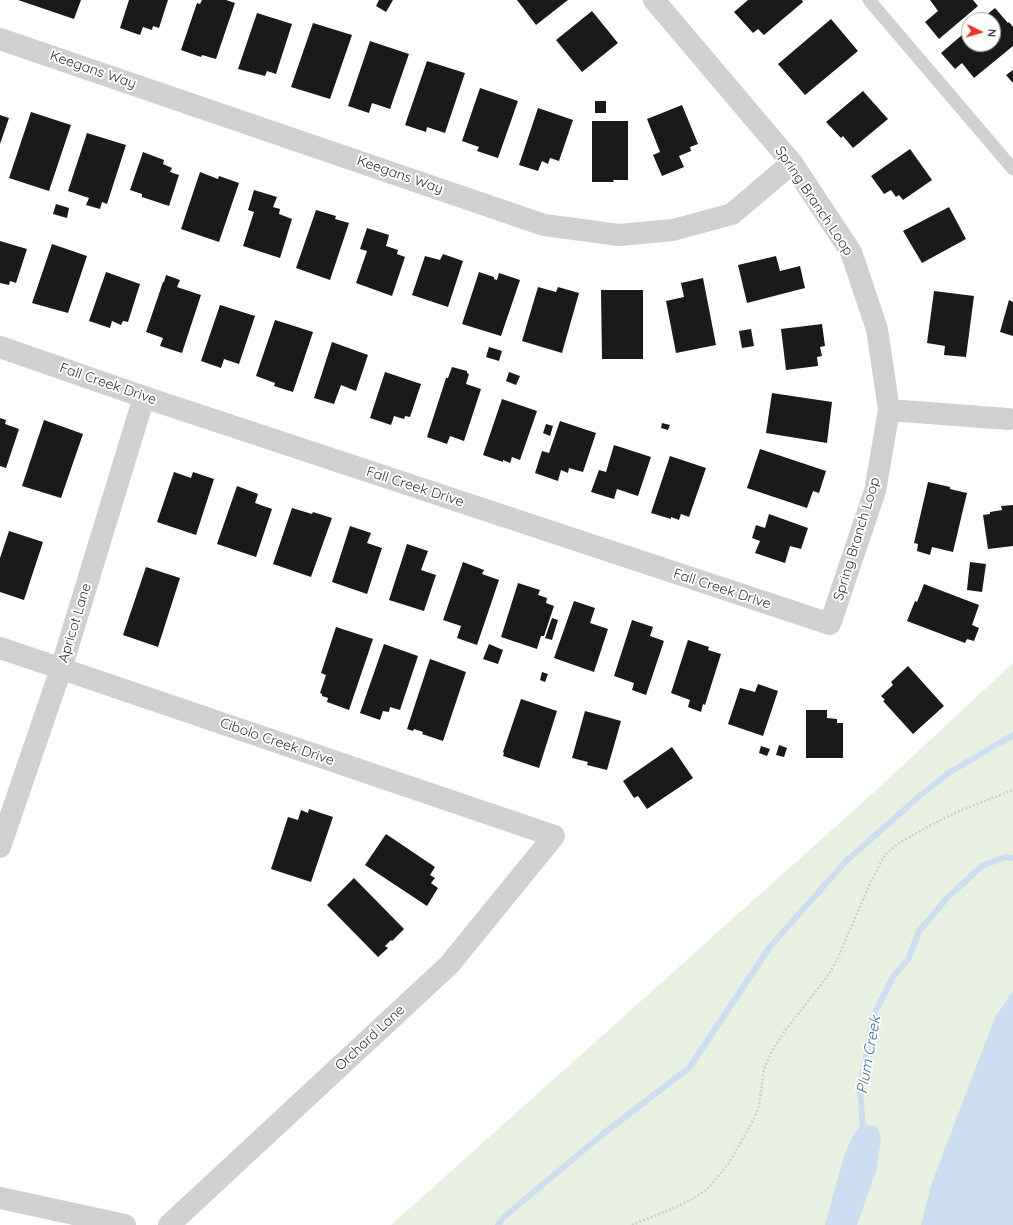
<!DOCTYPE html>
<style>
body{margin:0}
#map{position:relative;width:1013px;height:1225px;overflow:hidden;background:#fff;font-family:Quicksand,sans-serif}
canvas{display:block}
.north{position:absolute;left:961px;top:12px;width:40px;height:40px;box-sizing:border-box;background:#fff;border:1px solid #adadad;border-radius:50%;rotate:95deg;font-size:11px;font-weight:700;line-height:16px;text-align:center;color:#333}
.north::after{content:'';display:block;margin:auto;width:14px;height:18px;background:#f22f2c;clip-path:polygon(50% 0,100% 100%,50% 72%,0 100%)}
</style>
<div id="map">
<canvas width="1013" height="1225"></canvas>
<div class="north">N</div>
</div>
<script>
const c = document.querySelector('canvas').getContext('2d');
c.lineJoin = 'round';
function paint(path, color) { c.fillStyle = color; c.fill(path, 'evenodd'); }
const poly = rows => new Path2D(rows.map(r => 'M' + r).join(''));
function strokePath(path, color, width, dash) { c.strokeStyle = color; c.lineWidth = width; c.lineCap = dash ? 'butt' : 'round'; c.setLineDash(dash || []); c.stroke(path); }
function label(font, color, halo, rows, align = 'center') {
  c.font = font + ' Quicksand,sans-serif'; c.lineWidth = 4; c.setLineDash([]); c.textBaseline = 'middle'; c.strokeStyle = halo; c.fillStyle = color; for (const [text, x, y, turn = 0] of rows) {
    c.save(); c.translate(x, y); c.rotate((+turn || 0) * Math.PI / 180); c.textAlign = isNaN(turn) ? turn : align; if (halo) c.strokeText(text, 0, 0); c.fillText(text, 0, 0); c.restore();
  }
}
paint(poly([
 [1013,663,1013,1225,391,1225,873,793]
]), '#e8f0e1');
paint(poly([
 [1013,991,1013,1225,921,1225,931,1185,995,1017],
 [868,1125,876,1126,881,1136,877,1168,857,1225,825,1225,843,1159,852,1137,859,1127]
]), '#ccdff0');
strokePath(poly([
 [866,1127,863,1130,860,1089,873,1016,894,975,908,960,919,931,947,898,982,866,1005,857,1013,858],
 [498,1225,504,1217,604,1133,689,1068,769,948,845,862,922,794,950,772,1013,735]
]), '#ccdff0', 6);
paint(poly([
 [18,0,81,0,74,19],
 [129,0,168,0,159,28,153,26,152,30,143,27,140,35,120,28],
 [202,0,226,0,235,3,216,59,202,55,201,57,181,50,197,3,200,4],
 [379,0,393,0,386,12,376,6],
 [517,0,568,0,536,25],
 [748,0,802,0,803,2,764,35,758,29,753,33,734,12],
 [930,0,973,0,978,6,939,39,925,22,938,11],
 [995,8,1008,23,1009,22,1013,27,1013,46,974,78,962,63,955,69,941,53,969,29,969,44,993,44,993,20,980,20],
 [592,11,618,43,582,72,556,40],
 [257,13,292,24,276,74,267,71,265,76,238,69],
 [831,19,858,51,805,95,778,64],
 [313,23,352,35,330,99,291,87],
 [370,41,409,54,390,109,372,103,369,113,348,106],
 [427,61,465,73,445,133,427,127,426,132,405,125],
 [1013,70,1013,83,1006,75],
 [480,88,518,101,498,158,477,151,479,147,462,141],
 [863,91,888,119,853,148,843,136,841,138,826,122],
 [595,101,606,101,606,113,595,113],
 [682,105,698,144,690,147,691,151,679,156,684,167,662,176,653,155,660,152,647,119],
 [538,108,573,120,559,161,550,158,548,164,542,161,538,171,519,165],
 [31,112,71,125,49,191,9,178],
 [0,115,9,118,0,144],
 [592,121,628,121,628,180,613,180,614,182,592,182],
 [87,133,126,145,107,204,102,202,100,209,86,205,89,198,68,191],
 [910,149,932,180,903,200,899,195,896,197,891,190,884,194,871,176],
 [143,152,164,160,163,164,172,168,170,172,179,175,169,206,142,197,142,194,130,190],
 [200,172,218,179,219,176,239,183,219,242,181,229],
 [254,190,277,197,273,207,280,209,279,214,292,219,280,258,243,246,254,212,248,210],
 [56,204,69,208,67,218,53,214],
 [949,207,966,239,922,263,903,231],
 [316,210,336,216,335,219,349,223,330,280,296,268],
 [367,228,389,235,386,246,398,250,397,254,405,257,392,296,356,283,367,251,360,249],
 [0,241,27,249,16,283,10,281,9,285,0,283],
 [52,244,87,256,68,313,32,303],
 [443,254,463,261,448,307,412,295,425,256,440,260],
 [776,256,780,271,800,266,805,288,747,303,738,265],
 [106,272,140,284,128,322,123,321,121,325,112,321,110,328,89,321],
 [479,272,494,277,494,279,497,280,499,273,520,280,501,336,462,324],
 [166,275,180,280,177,287,201,295,182,353,160,346,163,338,146,332,163,282,164,282],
 [703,278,716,345,676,353,666,301,684,297,681,283],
 [538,287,556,292,558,287,579,293,562,353,522,341],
 [601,290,643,290,643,359,602,359],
 [934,291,974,296,966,357,944,355,945,346,927,343],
 [1009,300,1013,302,1013,336,1000,332],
 [220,305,255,316,239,364,224,359,221,368,201,361],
 [275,320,313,332,293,392,274,386,275,383,256,376],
 [822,324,825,346,820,347,822,356,817,357,818,366,786,370,781,329],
 [751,329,754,346,742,348,739,331],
 [332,342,368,355,356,391,341,385,334,404,314,398],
 [489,347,502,351,499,361,486,357],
 [452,367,467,371,467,373,469,374,466,384,481,389,464,441,450,436,447,444,427,437,446,378,448,378],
 [385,372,421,384,410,417,405,416,404,419,394,416,391,425,370,418],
 [509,372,520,376,516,385,506,381],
 [772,393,832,402,827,443,766,433],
 [502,399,537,411,520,460,512,457,510,463,503,460,503,462,483,455],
 [0,418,6,420,5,424,19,429,6,468,0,466],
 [44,420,83,434,61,498,22,486],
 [560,421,596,433,583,472,569,468,568,473,561,470,558,481,535,473,542,451,549,453],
 [662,423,670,425,668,430,661,428],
 [546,424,553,426,550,436,543,433],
 [614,445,651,457,638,496,617,489,614,499,591,492,599,470,606,472],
 [760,449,826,471,819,493,813,491,807,508,747,488],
 [670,456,706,468,689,517,681,514,679,520,671,517,671,519,651,513],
 [174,472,191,478,193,472,214,479,196,535,157,522],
 [928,482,950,487,950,489,967,493,953,552,932,547,930,555,917,551,918,544,914,543],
 [237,486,258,494,255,503,272,509,256,557,217,544],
 [1013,505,1013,546,988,549,983,515,990,514,990,512,1002,510,1001,506],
 [292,508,312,514,313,512,332,518,311,577,273,564],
 [769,514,808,528,801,549,790,546,785,563,755,553,760,541,752,538,756,525,765,528],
 [350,526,371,533,367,543,382,548,367,594,332,582],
 [9,531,43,542,24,600,0,592,0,558],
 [407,544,428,551,421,570,436,575,424,611,389,600],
 [463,562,484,570,482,574,499,580,477,645,457,638,461,626,443,620],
 [970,562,986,564,982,592,967,590],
 [146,567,180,578,158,647,123,635],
 [518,583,540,590,538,595,547,598,546,603,554,606,544,636,541,636,537,649,501,637],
 [924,584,979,605,972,625,979,628,974,641,967,639,965,643,907,621,915,601,917,602],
 [574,601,595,608,590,623,608,629,594,672,554,658],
 [552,618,558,620,552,640,545,638],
 [632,620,653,627,650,636,664,641,646,695,632,690,634,683,614,676],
 [336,627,373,639,349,710,327,702,328,698,322,696,322,694,320,693,326,675,321,673],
 [688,640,709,647,708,650,721,654,705,705,703,704,701,712,688,707,690,700,671,693],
 [384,644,418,656,400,710,390,707,389,712,383,711,380,720,360,713],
 [489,644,503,650,498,664,483,659],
 [430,659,466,672,443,741,422,734,423,732,414,729,413,731,407,729],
 [908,666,944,706,913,734,883,701,885,700,881,696,893,685,891,682],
 [542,672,548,674,545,682,540,680],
 [758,684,778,691,763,736,728,724,740,688,755,692],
 [521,699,557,711,539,768,503,756,504,753,503,752],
 [806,710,827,710,827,718,837,719,837,723,843,723,843,758,806,758],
 [585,711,621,721,607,770,587,765,588,762,572,758],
 [779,745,787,748,784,757,776,755],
 [761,746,770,749,767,756,759,753],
 [672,747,693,778,647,809,638,796,634,798,623,781],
 [309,809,333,817,311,882,271,869,288,817,298,820,301,810,308,813],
 [386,834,435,867,430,875,435,878,431,883,438,888,427,906,365,865],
 [354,878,404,929,392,941,391,940,385,946,388,948,378,957,327,905]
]), '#1a1a1a');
strokePath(poly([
 [632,1225,674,1208,694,1198,706,1190,716,1179,729,1163,755,1117,759,1106,764,1069,772,1051,784,1032,827,977,838,958,870,883,885,855,899,843,929,826,959,811,1013,790]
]), '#d0d0d0', 2.5, [2, 2]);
strokePath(poly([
 [869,0,1013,169]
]), '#d0d0d0', 13);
strokePath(poly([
 [0,39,544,225,619,235,673,230,732,214,792,163],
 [0,347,144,397,830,624,875,491,889,410,877,329,851,252,792,163,654,0],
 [889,410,1008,419],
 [0,648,554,836,449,965,169,1225],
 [0,847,61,669,144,397],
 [0,1198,125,1225]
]), '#d0d0d0', 22);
label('14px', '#333', '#fff', [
 ["Keegans Way",93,70,19],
 ["Keegans Way",400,175,19],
 ["Spring Branch Loop",814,201,56],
 ["Fall Creek Drive",108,384,19],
 ["Fall Creek Drive",415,487,18],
 ["Spring Branch Loop",857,539,-73],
 ["Fall Creek Drive",722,589,18],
 ["Apricot Lane",75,623,-73],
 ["Cibolo Creek Drive",277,742,19],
 ["Orchard Lane",370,1038,-43]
]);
label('italic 15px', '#396d9d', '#fff', [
 ["Plum Creek",869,1055,-80]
]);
</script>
